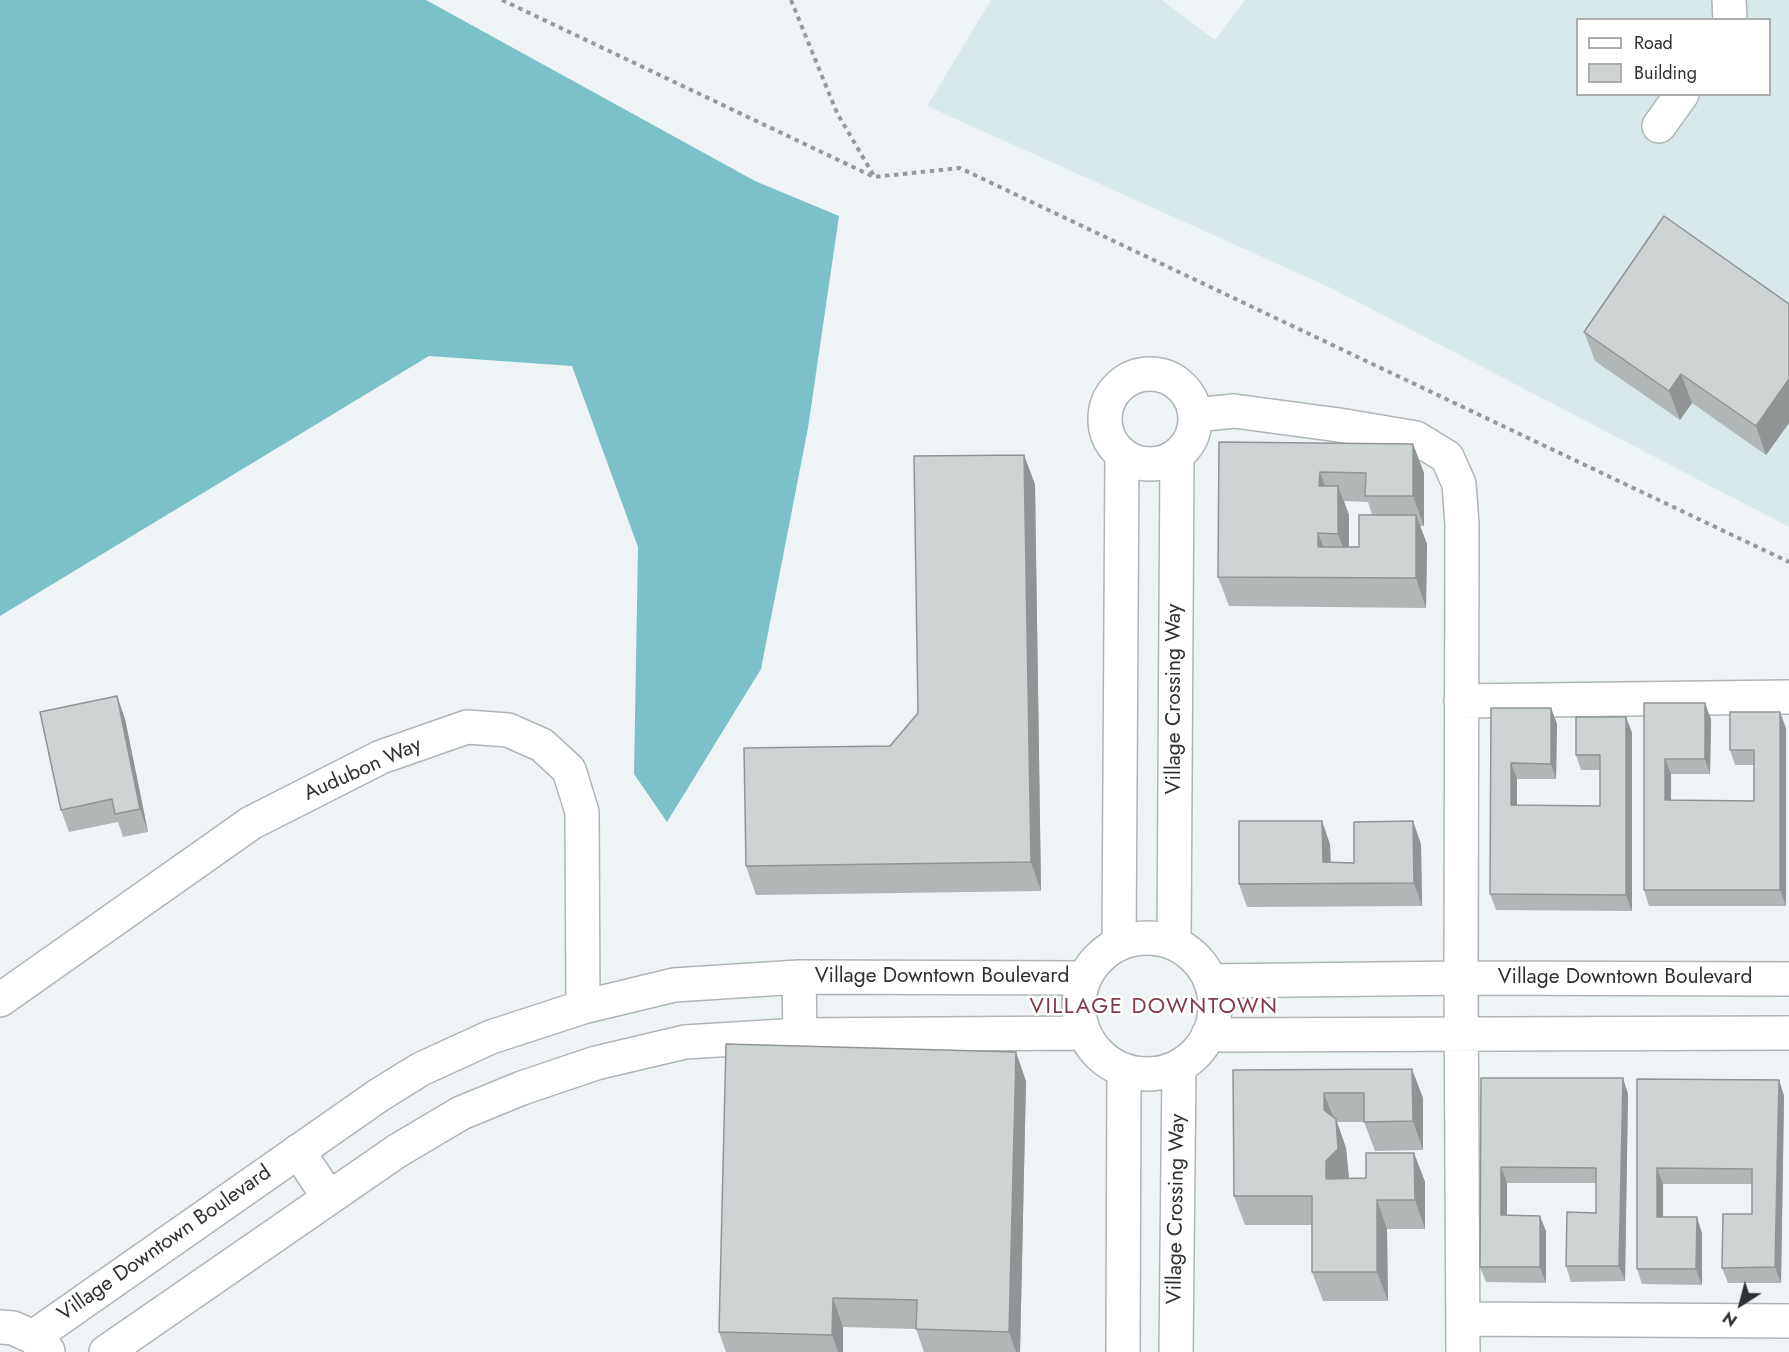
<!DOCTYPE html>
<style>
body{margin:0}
#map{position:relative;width:1789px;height:1352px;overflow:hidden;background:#eef4f5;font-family:Jost,sans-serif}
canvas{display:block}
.legend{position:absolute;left:1576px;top:18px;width:195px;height:78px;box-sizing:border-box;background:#fff;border:2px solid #abadad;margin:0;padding:8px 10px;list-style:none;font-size:18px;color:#2e3131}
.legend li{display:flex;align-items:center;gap:12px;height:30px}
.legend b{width:30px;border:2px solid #abadad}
.north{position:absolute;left:1711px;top:1274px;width:60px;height:60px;-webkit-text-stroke:4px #fff;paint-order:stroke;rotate:216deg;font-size:16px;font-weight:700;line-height:24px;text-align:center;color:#2e3131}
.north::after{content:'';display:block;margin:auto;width:21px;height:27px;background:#2e3131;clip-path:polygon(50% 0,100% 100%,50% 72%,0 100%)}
</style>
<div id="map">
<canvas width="1789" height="1352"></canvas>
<ul class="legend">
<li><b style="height:8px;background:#fff"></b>Road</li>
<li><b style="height:16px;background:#ced4d4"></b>Building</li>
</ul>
<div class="north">N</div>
</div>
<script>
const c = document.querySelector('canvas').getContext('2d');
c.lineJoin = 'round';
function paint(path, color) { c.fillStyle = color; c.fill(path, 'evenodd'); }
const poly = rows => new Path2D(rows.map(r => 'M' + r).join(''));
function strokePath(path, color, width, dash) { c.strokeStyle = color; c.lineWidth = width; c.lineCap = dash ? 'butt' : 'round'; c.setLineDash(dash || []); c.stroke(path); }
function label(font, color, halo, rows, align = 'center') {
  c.font = font + ' Jost,sans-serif'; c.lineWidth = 5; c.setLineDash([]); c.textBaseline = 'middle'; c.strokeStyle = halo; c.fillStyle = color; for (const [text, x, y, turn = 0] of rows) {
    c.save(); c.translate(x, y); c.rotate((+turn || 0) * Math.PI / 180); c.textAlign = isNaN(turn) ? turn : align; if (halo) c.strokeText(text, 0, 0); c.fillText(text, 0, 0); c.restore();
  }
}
paint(poly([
 [991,0,1162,0,1215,40,1245,0,1789,0,1789,527,1331,288,927,106],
 [1578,20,1770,20,1770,94,1578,94]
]), '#d9e8ea');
paint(poly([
 [0,0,426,0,755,181,839,216,808,428,761,669,667,822,634,774,638,547,572,366,429,356,0,616]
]), '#7cc1ca');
const minor = poly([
 [1729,0,1730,20],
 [1659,126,1682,94],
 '1105 419a45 45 0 1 1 90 0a45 45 0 1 1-90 0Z',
 [1195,415,1234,411,1339,425,1416,438,1447,457,1459,484,1462,524,1461,978,1463,1352],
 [1461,701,1789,697],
 '1079 1006a68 68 0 1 1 136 0a68 68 0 1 1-136 0Z',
 [1119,943,1122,455],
 [1174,943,1177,455],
 [799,977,800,1035],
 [1210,981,1461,978,1789,979],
 [0,1000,251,823,381,757,467,727,508,730,542,745,569,770,582,812,583,1007],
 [1208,1035,1789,1033],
 [298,1151,329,1198],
 [1463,1319,1789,1321],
 [0,1327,13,1328,33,1337,48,1351],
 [33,1337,379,1095,421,1069,491,1037,583,1007,674,985,799,977,1084,978],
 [106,1352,397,1151,461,1113,522,1088,596,1063,685,1042,800,1035,1084,1033],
 [1123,1352,1124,1070],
 [1176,1352,1179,1066]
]);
strokePath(minor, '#afb5b6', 36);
strokePath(poly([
 [502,0,874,177,960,168,1789,562],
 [791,0,837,113,874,176]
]), '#959a9a', 4, [4.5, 4.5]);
strokePath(minor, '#fff', 33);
paint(poly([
 [1789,304,1789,423,1766,455,1692,403,1680,420,1595,361,1584,332],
 [1219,442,1413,444,1424,473,1424,526,1420,526,1427,544,1426,608,1229,606,1218,577],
 [1344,501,1368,502,1372,515,1359,547,1349,547,1349,515],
 [1035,484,1041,891,756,895,746,866,890,746,918,713],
 [117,696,125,719,148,832,123,837,118,822,69,832,61,810],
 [1644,703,1711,719,1710,774,1671,774,1671,800,1754,801,1754,765,1735,765,1730,750,1786,728,1786,906,1649,906,1644,890],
 [1491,708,1551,708,1557,724,1556,779,1517,779,1517,805,1600,806,1600,770,1581,770,1576,755,1626,717,1632,733,1632,911,1496,910,1490,894],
 [1330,844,1331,862,1354,863,1421,844,1422,906,1247,907,1239,884],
 [1233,1070,1423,1098,1423,1150,1375,1151,1364,1122,1337,1122,1346,1148,1349,1178,1366,1178,1414,1153,1425,1182,1425,1229,1387,1229,1388,1301,1323,1301,1312,1272,1312,1225,1245,1225,1234,1196],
 [1481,1078,1628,1094,1625,1281,1571,1282,1566,1266,1596,1213,1596,1183,1507,1183,1507,1215,1546,1231,1546,1283,1486,1282,1480,1267],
 [1637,1079,1779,1080,1784,1096,1781,1283,1728,1283,1722,1268,1752,1214,1752,1184,1663,1184,1663,1217,1702,1233,1702,1285,1642,1284,1637,1269],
 [1026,1081,1020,1352,924,1352,916,1329,843,1327,843,1352,726,1352,719,1332]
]), '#b1b6b6');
paint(poly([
 [1681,374,1692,403,1680,420,1669,391],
 [1789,379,1789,423,1766,455,1756,426],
 [1413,444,1424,473,1424,526,1413,496],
 [1024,455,1035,484,1041,891,1031,862],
 [1320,472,1330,501,1319,486],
 [1338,486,1349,515,1349,563,1338,534],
 [1416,515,1427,544,1426,608,1416,578],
 [1318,533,1329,562,1318,547],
 [117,696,125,719,148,832,140,809],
 [1705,703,1711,719,1710,774,1705,759],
 [1551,708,1557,724,1556,779,1551,764],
 [1780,712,1786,728,1786,906,1780,890],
 [1626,717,1632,733,1632,911,1626,895],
 [1665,759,1671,774,1671,816,1665,800],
 [1511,763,1517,779,1517,821,1511,805],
 [1322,821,1330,844,1331,885,1323,862],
 [1413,821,1421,844,1422,906,1414,883],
 [1016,1052,1026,1081,1020,1352,1016,1352,1009,1332],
 [1412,1069,1423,1098,1423,1150,1413,1121],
 [1623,1078,1628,1094,1625,1281,1619,1266],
 [1779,1080,1784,1096,1781,1283,1775,1267],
 [1324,1093,1335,1122,1324,1110],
 [1336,1119,1346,1148,1349,1179,1326,1179,1326,1161],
 [1414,1153,1425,1182,1425,1229,1415,1200],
 [1501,1167,1507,1183,1507,1231,1501,1215],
 [1657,1168,1663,1184,1663,1233,1657,1217],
 [1377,1200,1387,1229,1388,1301,1377,1272],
 [1540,1216,1546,1231,1546,1283,1540,1267],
 [1697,1217,1702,1233,1702,1285,1696,1269],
 [833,1298,843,1327,843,1352,838,1352,832,1335]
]), '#909494');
const building = poly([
 [1664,216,1789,304,1789,379,1756,426,1681,374,1669,391,1584,332,1664,216],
 [1219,442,1413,444,1413,496,1365,496,1366,473,1320,472,1319,486,1338,486,1338,534,1318,533,1318,547,1359,547,1359,515,1416,515,1416,578,1218,577,1219,442],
 [1024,455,1031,862,746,866,744,748,890,746,918,713,914,456,1024,455],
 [117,696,140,809,115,814,112,799,61,810,40,712,117,696],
 [1644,703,1705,703,1705,759,1665,759,1665,800,1754,801,1754,750,1730,750,1730,712,1780,712,1780,890,1644,890,1644,703],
 [1491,708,1551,708,1551,764,1511,763,1511,805,1600,806,1600,755,1576,755,1576,717,1626,717,1626,895,1490,894,1491,708],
 [1239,821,1322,821,1323,862,1354,863,1354,822,1413,821,1414,883,1239,884,1239,821],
 [726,1044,1016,1052,1009,1332,916,1329,917,1300,833,1298,832,1335,719,1332,726,1044],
 [1412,1069,1413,1121,1364,1122,1364,1093,1324,1093,1324,1110,1336,1119,1338,1149,1326,1161,1326,1179,1366,1178,1366,1153,1414,1153,1415,1200,1377,1200,1377,1272,1312,1272,1312,1196,1234,1196,1233,1070,1412,1069],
 [1481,1078,1623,1078,1619,1266,1566,1266,1567,1212,1596,1213,1596,1168,1501,1167,1501,1215,1540,1216,1540,1267,1480,1267,1481,1078],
 [1637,1079,1779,1080,1775,1267,1722,1268,1723,1214,1752,1214,1752,1169,1657,1168,1657,1217,1697,1217,1696,1269,1637,1269,1637,1079]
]);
paint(building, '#ced4d4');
strokePath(building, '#909494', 1.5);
label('21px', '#2e3131', '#fff', [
 ["Village Crossing Way",1175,699,-90],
 ["Audubon Way",363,770,-24],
 ["Village Downtown Boulevard",942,977],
 ["Village Downtown Boulevard",1625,978],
 ["Village Crossing Way",1177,1209,-89],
 ["Village Downtown Boulevard",165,1244,-35]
]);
c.letterSpacing = '1.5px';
label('22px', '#823a48', '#fff', [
 ["VILLAGE DOWNTOWN",1154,1008]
]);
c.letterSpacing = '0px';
</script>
